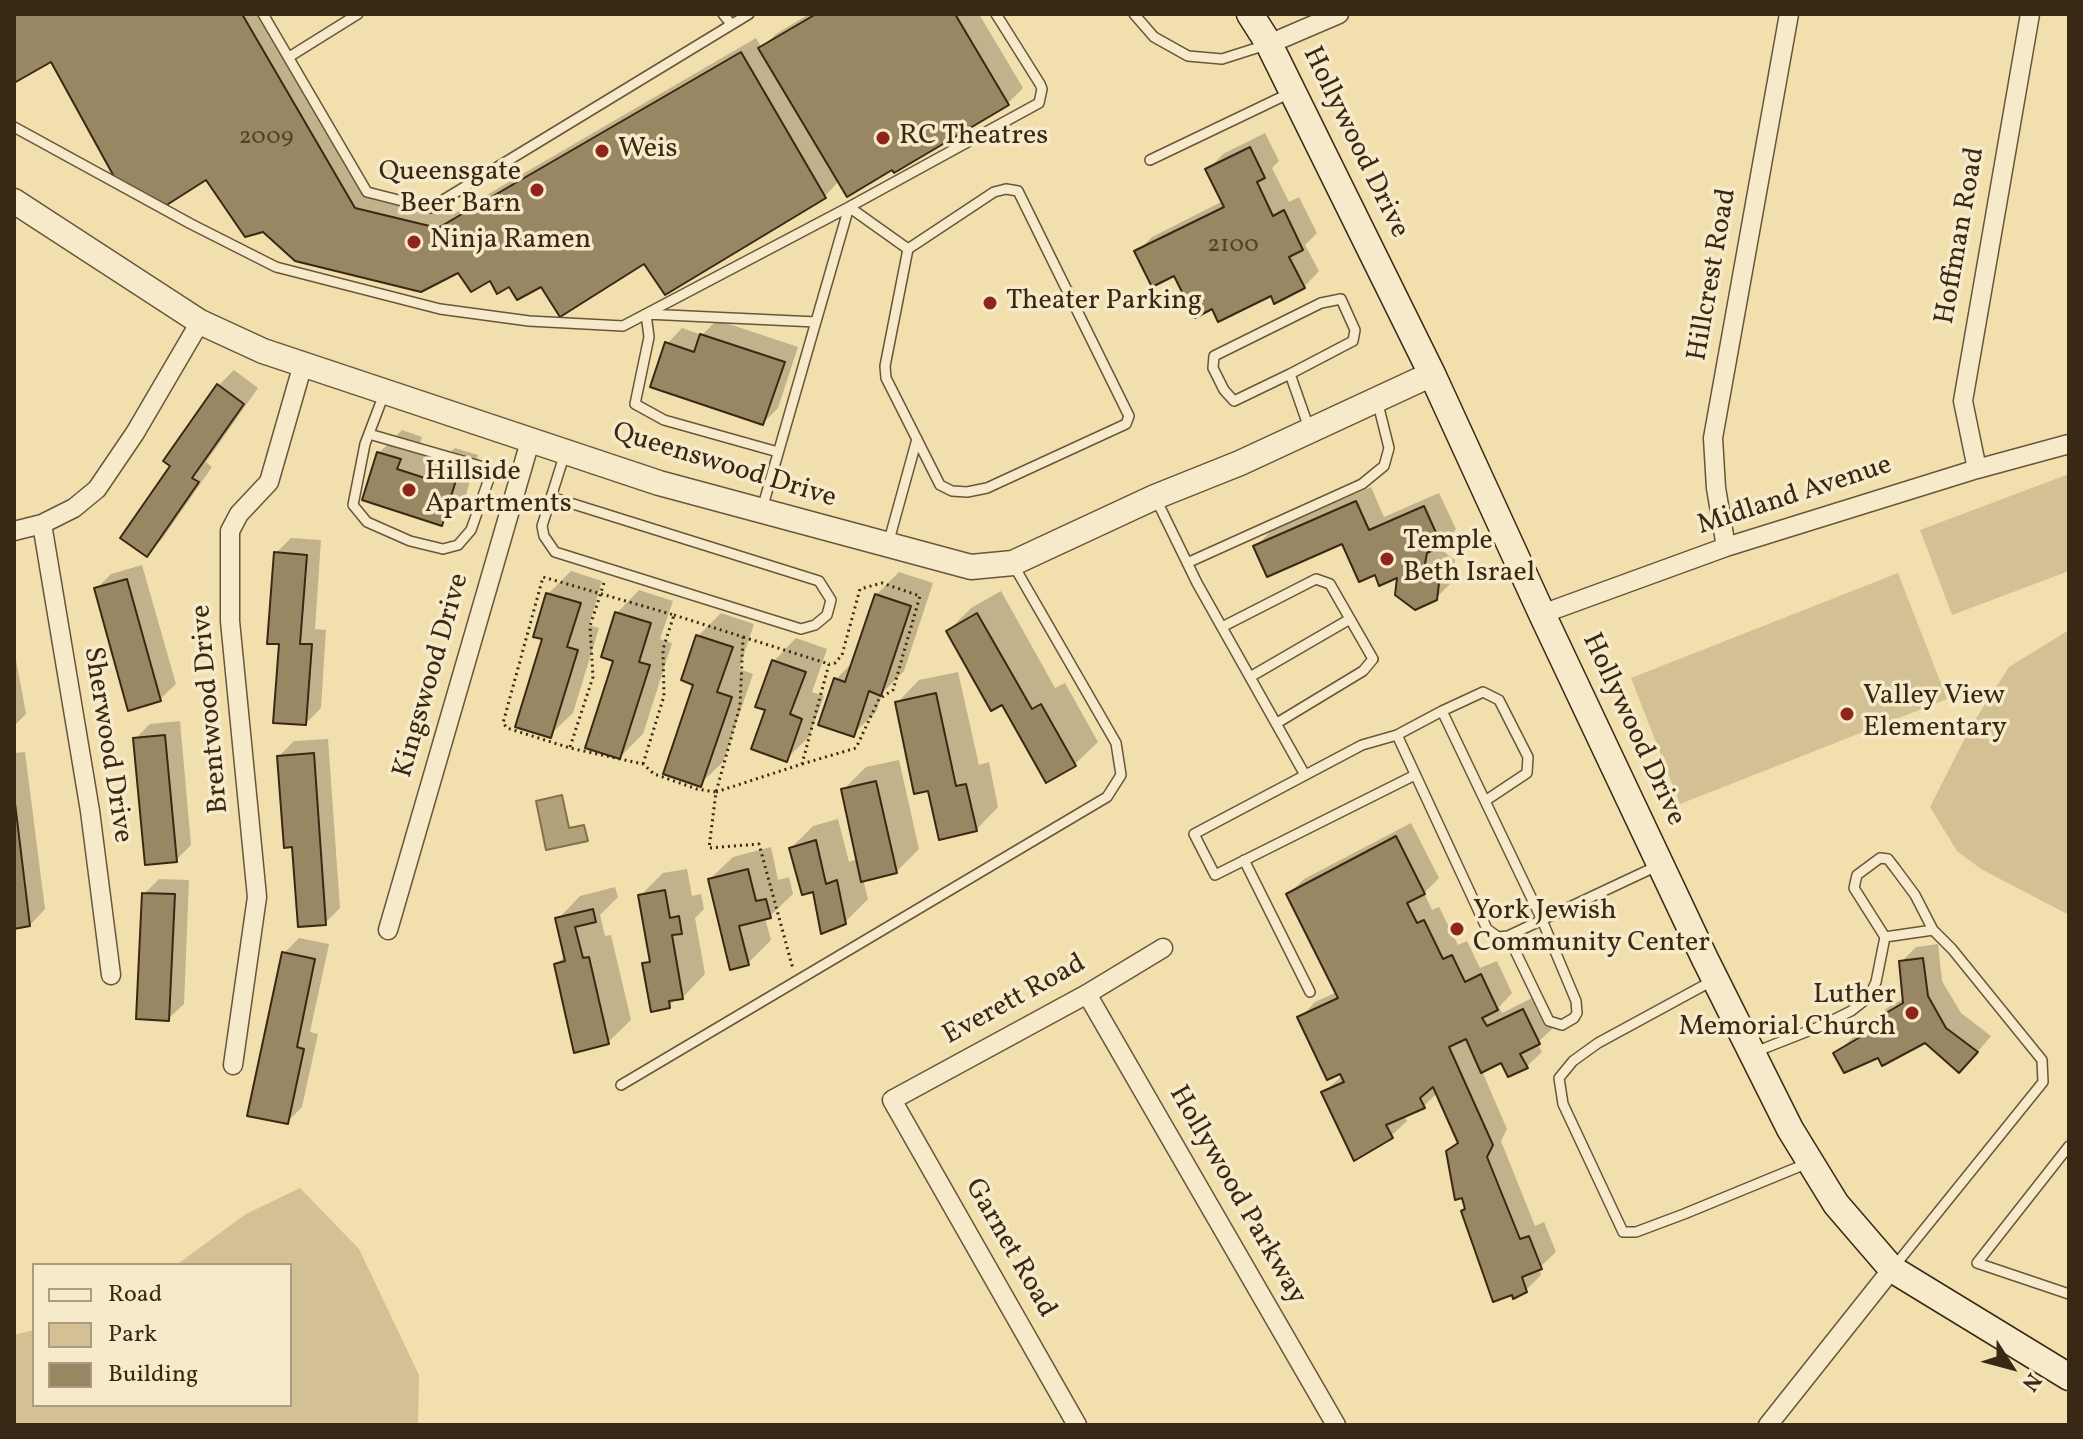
<!DOCTYPE html>
<style>
body{margin:0}
#map{position:relative;width:2083px;height:1439px;overflow:hidden;background:#f2dfae;font-family:Vollkorn,serif}
canvas{display:block}
.frame{position:absolute;inset:0;border:16px solid #392814;pointer-events:none}
.legend{position:absolute;left:32px;top:1263px;width:260px;height:144px;box-sizing:border-box;background:#f7eaca;border:2px solid #ab9c81;margin:0;padding:10px 14px;list-style:none;font-size:24px;color:#392814}
.legend li{display:flex;align-items:center;gap:16px;height:40px}
.legend b{width:40px;border:2px solid #ab9c81}
.north{position:absolute;left:1971px;top:1327px;width:80px;height:80px;-webkit-text-stroke:6px #f7eaca;paint-order:stroke;rotate:126deg;font-size:22px;font-weight:700;line-height:32px;text-align:center;color:#392814}
.north::after{content:'';display:block;margin:auto;width:28px;height:36px;background:#392814;clip-path:polygon(50% 0,100% 100%,50% 72%,0 100%)}
</style>
<div id="map">
<canvas width="2083" height="1439"></canvas>
<div class="frame"></div>
<ul class="legend">
<li><b style="height:10px;background:#f7eaca"></b>Road</li>
<li><b style="height:22px;background:#d3c094"></b>Park</li>
<li><b style="height:22px;background:#998764"></b>Building</li>
</ul>
<div class="north">N</div>
</div>
<script>
const c = document.querySelector('canvas').getContext('2d');
c.lineJoin = 'round';
function paint(path, color) { c.fillStyle = color; c.fill(path, 'evenodd'); }
const poly = rows => new Path2D(rows.map(r => 'M' + r).join(''));
function strokePath(path, color, width, dash) { c.strokeStyle = color; c.lineWidth = width; c.lineCap = dash ? 'butt' : 'round'; c.setLineDash(dash || []); c.stroke(path); }
function label(font, color, halo, rows, align = 'center') {
  c.font = font + ' Vollkorn,serif'; c.lineWidth = 7; c.setLineDash([]); c.textBaseline = 'middle'; c.strokeStyle = halo; c.fillStyle = color; for (const [text, x, y, turn = 0] of rows) {
    c.save(); c.translate(x, y); c.rotate((+turn || 0) * Math.PI / 180); c.textAlign = isNaN(turn) ? turn : align; if (halo) c.strokeText(text, 0, 0); c.fillText(text, 0, 0); c.restore();
  }
}
paint(poly([
 [2069,474,2069,571,1952,615,1920,530],
 [1898,573,1947,699,1680,804,1631,678],
 [2069,630,2069,915,1981,869,1957,851,1930,807,1971,726,2009,667],
 [300,1188,359,1249,419,1375,418,1425,14,1425,14,1335,34,1330,34,1405,290,1405,290,1265,176,1265,246,1214]
]), '#d3c094');
const water = poly([
 [562,795,569,828,584,825,588,841,546,850,536,801,562,795]
]);
paint(water, '#b3a17a');
strokePath(water, '#827151', 2);
paint(poly([
 [14,14,266,14,370,193,454,214,756,38,762,48,776,34,809,14,979,14,1023,88,1008,103,893,167,839,181,825,196,644,262,541,284,510,284,459,270,206,177,52,59,14,81],
 [1265,133,1279,161,1272,168,1289,202,1299,197,1317,233,1305,245,1319,271,1304,287,1213,307,1175,274,1137,252,1152,237,1223,201,1208,170,1223,154],
 [717,320,798,347,778,408,763,423,667,344,682,328,702,335],
 [234,370,258,388,206,462,212,467,162,539,147,554,172,465,219,385],
 [402,430,422,437,419,446,447,455,455,448,478,455,464,501,441,524,379,453],
 [1371,487,1384,517,1439,493,1456,529,1440,549,1455,560,1452,582,1436,598,1399,574,1376,573,1343,541,1256,546,1271,531],
 [291,538,321,540,315,629,326,630,321,708,306,723,281,642,276,553],
 [142,565,176,684,160,699,96,589,111,574],
 [571,571,602,581,589,625,599,628,573,713,550,735,544,638,548,594],
 [899,572,933,583,904,671,883,692,876,712,853,734,836,679,854,661,876,595],
 [639,590,673,601,660,639,672,643,643,734,620,757,615,659,617,613],
 [1001,591,1055,688,1065,683,1098,742,1075,764,1047,780,1002,702,948,631,971,608],
 [721,613,754,624,739,669,753,674,723,762,700,784,696,684,698,636],
 [796,638,827,649,812,692,824,696,809,737,786,759,768,709,774,661],
 [14,649,26,714,14,726],
 [958,672,979,765,989,762,998,807,976,830,897,703,919,680],
 [180,721,191,845,176,860,135,739,150,724],
 [328,739,340,908,325,923,294,845,279,756,294,741],
 [25,752,45,909,30,925,14,927,14,753],
 [899,760,919,849,896,872,863,879,868,899,845,922,815,889,791,848,813,826,838,819,849,862,858,859,843,790,866,767],
 [1411,823,1439,878,1424,893,1432,910,1439,907,1458,945,1467,941,1480,968,1497,961,1512,993,1499,1007,1502,1013,1538,995,1554,1027,1537,1043,1542,1052,1526,1067,1502,1061,1482,1071,1507,1129,1501,1141,1535,1226,1544,1222,1556,1252,1539,1268,1541,1275,1526,1290,1467,1208,1448,1152,1459,1141,1438,1092,1423,1107,1404,1115,1407,1121,1391,1136,1323,1093,1343,1075,1300,1018,1315,1002,1337,992,1289,894,1304,879],
 [771,847,778,880,789,877,793,894,770,916,765,918,771,940,748,963,710,879,733,857],
 [687,869,692,896,701,894,704,909,695,918,705,974,683,997,677,998,669,1006,645,964,651,958,640,896,663,873],
 [159,879,189,880,184,1004,168,1019,144,894],
 [615,887,618,897,600,915,605,936,611,935,631,1020,608,1042,556,965,566,955,558,919,580,896],
 [299,938,329,944,310,1032,318,1034,302,1107,287,1122,284,953],
 [1938,944,1942,981,1961,1013,1991,1036,1974,1056,1926,1040,1879,1056,1836,1054,1851,1039,1873,1025,1872,1023,1887,1008,1905,998,1901,962,1916,947]
]), '#0003');
const building = poly([
 [14,14,242,14,355,208,438,228,741,52,826,198,665,295,644,264,560,317,541,287,517,300,509,287,497,294,490,281,471,292,458,273,421,292,295,261,263,232,245,237,206,180,162,208,117,182,51,62,14,83,14,14],
 [816,14,955,14,1009,105,894,173,892,170,847,197,758,48,816,14],
 [1250,147,1265,178,1257,182,1273,216,1284,210,1303,250,1289,257,1305,288,1274,304,1271,296,1218,322,1212,309,1195,318,1174,276,1152,287,1134,251,1224,207,1205,169,1250,147],
 [700,334,785,362,763,425,650,387,665,342,694,352,700,334],
 [217,384,244,404,192,478,199,482,147,557,120,538,170,466,163,461,217,384],
 [377,452,401,459,397,469,428,479,431,469,457,477,442,526,362,500,377,452],
 [1356,501,1369,530,1424,506,1442,546,1427,553,1425,564,1440,575,1437,600,1415,610,1395,595,1397,578,1379,586,1375,575,1359,582,1342,544,1267,577,1253,546,1356,501],
 [274,552,307,555,300,644,312,644,306,725,273,723,279,644,267,644,274,552],
 [127,579,161,701,128,711,94,588,127,579],
 [546,593,581,603,567,647,578,650,551,738,515,727,542,639,533,637,546,593],
 [875,594,911,606,881,696,869,691,854,737,818,725,834,678,845,682,875,594],
 [615,612,651,623,639,662,650,665,620,759,585,748,613,661,601,657,615,612],
 [977,613,1032,709,1041,704,1076,766,1046,783,1002,705,991,711,946,631,977,613],
 [696,635,733,647,717,692,732,697,701,787,663,774,693,685,681,680,696,635],
 [772,660,806,672,790,714,802,719,787,762,751,749,765,710,755,707,772,660],
 [936,693,956,786,966,784,977,831,939,840,928,791,914,794,895,702,936,693],
 [165,735,177,862,145,865,133,738,165,735],
 [314,753,326,925,298,927,292,847,284,848,277,756,314,753],
 [876,781,897,873,861,882,841,789,876,781],
 [14,795,30,926,14,929,14,795],
 [1396,836,1425,894,1407,903,1417,923,1424,920,1443,959,1452,955,1465,982,1481,974,1498,1010,1482,1018,1487,1026,1523,1009,1540,1044,1520,1054,1528,1068,1508,1077,1501,1063,1481,1073,1466,1039,1449,1047,1493,1145,1487,1157,1520,1239,1529,1236,1542,1269,1522,1277,1527,1292,1513,1299,1512,1295,1493,1302,1461,1211,1465,1209,1462,1198,1455,1200,1446,1151,1458,1143,1433,1087,1420,1098,1425,1108,1386,1125,1393,1138,1354,1161,1321,1092,1344,1082,1340,1074,1327,1080,1297,1017,1338,998,1286,894,1396,836],
 [816,840,826,884,837,880,846,924,821,934,813,892,802,895,789,848,816,840],
 [748,869,756,901,766,899,771,918,739,926,749,965,730,970,708,879,748,869],
 [665,890,670,918,679,916,682,934,672,935,683,999,669,1001,670,1008,651,1012,642,963,650,962,638,895,665,890],
 [142,893,175,894,169,1021,136,1019,142,893],
 [593,909,596,922,575,927,583,958,589,957,609,1044,574,1053,554,964,565,961,555,918,593,909],
 [282,952,315,959,297,1047,304,1049,288,1124,247,1116,282,952],
 [1923,958,1928,996,1946,1028,1978,1052,1959,1073,1925,1043,1882,1066,1878,1058,1844,1073,1833,1053,1874,1029,1869,1023,1903,1003,1899,961,1923,958]
]);
paint(building, '#998764');
strokePath(building, '#392814', 2);
const service = poly([
 [263,14,367,192,430,208,749,14],
 [723,14,731,24],
 [1134,14,1154,37,1188,56,1222,59,1266,45],
 [289,57,358,14],
 [14,127,191,224,276,267,440,309,529,321,623,326,849,207,908,249],
 [1150,160,1290,93],
 [1006,189,1018,191,1129,416,1126,424,987,488,967,492,952,491,940,485,886,378,885,366,908,249,994,192,1006,189],
 [1290,374,1234,401,1224,390,1213,368,1214,356,1321,303,1341,299,1355,330,1353,341,1290,374,1309,428],
 [369,434,480,466,491,473,471,530,458,545,443,549,410,541,367,522,353,505,365,444,384,394],
 [778,452,664,420,635,404,649,337,646,314,816,322],
 [551,497,819,581,831,600,827,615,815,625,801,629,555,552,544,536,542,526,565,453],
 [1155,497,1197,583,1305,775],
 [762,509,849,207,1039,103,1042,89,1040,84,996,14],
 [888,544,917,439],
 [1187,563,1362,484,1384,466,1389,448,1377,400],
 [1222,627,1316,579,1330,584,1373,659,1363,671,1277,723],
 [1250,677,1350,619],
 [1442,711,1483,692,1499,700,1528,757,1527,773,1485,801],
 [1397,735,1362,745,1194,834,1215,875,1415,775],
 [1244,860,1310,992],
 [1508,936,1549,1021,1562,1025,1574,1018,1577,1013,1576,1001,1542,920,1442,711,1397,735,1487,929,1498,937,1508,936,1542,920,1657,866],
 [1885,937,1854,888,1857,875,1880,858,1888,859,1895,868,1915,895,1933,930],
 [1712,981,1598,1043,1573,1061,1559,1078,1563,1104,1623,1232,1636,1232,1684,1214,1808,1163],
 [1755,1052,1821,1026,1851,1011,1869,997,1876,982,1885,937,1933,930,1952,949,2042,1060,2043,1082,1893,1268],
 [621,1085,1107,797,1121,775,1116,743,1014,566],
 [2069,1146,1977,1263,2069,1294]
]);
const minor = poly([
 [1269,44,1339,14],
 [1977,469,1963,401,2030,14],
 [42,524,90,811,111,975],
 [14,531,42,524,74,508,97,489,135,433,200,322],
 [1726,547,1716,488,1713,438,1789,14],
 [1542,614,1726,547,1977,469,2069,444],
 [388,930,531,438],
 [1087,994,1336,1425],
 [233,1065,257,897,230,621,230,531,239,514,269,482,303,364],
 [1077,1425,892,1100,1087,994,1163,948],
 [1768,1425,1892,1269]
]);
const tertiary = poly([
 [14,201,200,322,263,351,659,483,971,567,1013,563,1155,497,1240,463,1432,374]
]);
const secondary = poly([
 [1250,14,1269,44,1432,374,1542,614,1705,959,1790,1129,1836,1204,1892,1269,2069,1377]
]);
strokePath(service, '#67563a', 12);
strokePath(minor, '#67563a', 21);
strokePath(tertiary, '#67563a', 27);
strokePath(secondary, '#392814', 29);
strokePath(poly([
 [674,615,743,637,740,706,716,792],
 [570,747,593,677,590,626,605,580],
 [643,764,664,696,663,649,674,615,543,577,503,723,507,728,570,748,643,764,654,774,697,789,716,792,709,848,759,844,793,969],
 [802,764,856,748,879,699,893,690,920,596,882,583,860,589,842,655,835,663,829,664],
 [716,792,802,764,829,664,743,637]
]), '#392814', 3, [2, 4]);
strokePath(service, '#f7eaca', 9);
strokePath(minor, '#f7eaca', 18);
strokePath(tertiary, '#f7eaca', 24);
strokePath(secondary, '#f7eaca', 26);
for (const [x, y, r, color] of [
 [883,138,8,"#8f2418"],
 [602,151,8,"#8f2418"],
 [537,190,8,"#8f2418"],
 [414,242,8,"#8f2418"],
 [990,303,8,"#8f2418"],
 [409,490,8,"#8f2418"],
 [1387,559,8,"#8f2418"],
 [1847,714,8,"#8f2418"],
 [1457,929,8,"#8f2418"],
 [1912,1013,8,"#8f2418"]
]) { const dot = new Path2D(); dot.arc(x, y, r, 0, 2 * Math.PI); c.fillStyle = color; c.fill(dot); strokePath(dot, '#f7eaca', 3); }
label('24px', '#514028', null, [
 ["2009",266,139],
 ["2100",1233,247]
]);
label('28px', '#392814', '#f7eaca', [
 ["RC Theatres",899,138],
 ["Weis",618,151],
 ["Queensgate",521,174,"right"],
 ["Beer Barn",521,206,"right"],
 ["Ninja Ramen",430,242],
 ["Theater Parking",1006,303],
 ["Hillside",425,474],
 ["Apartments",425,506],
 ["Temple",1403,543],
 ["Beth Israel",1403,575],
 ["Valley View",1863,698],
 ["Elementary",1863,730],
 ["York Jewish",1473,913],
 ["Community Center",1473,945],
 ["Luther",1896,997,"right"],
 ["Memorial Church",1896,1029,"right"]
], 'left');
label('28px', '#392814', '#f7eaca', [
 ["Hollywood Drive",1354,143,64],
 ["Hoffman Road",1962,236,-80],
 ["Hillcrest Road",1714,275,-80],
 ["Queenswood Drive",724,467,17],
 ["Midland Avenue",1795,497,-18],
 ["Kingswood Drive",433,676,-74],
 ["Brentwood Drive",212,709,-95],
 ["Hollywood Drive",1632,730,65],
 ["Sherwood Drive",106,745,81],
 ["Everett Road",1015,1001,-29],
 ["Hollywood Parkway",1236,1196,60],
 ["Garnet Road",1009,1249,60]
]);
</script>
